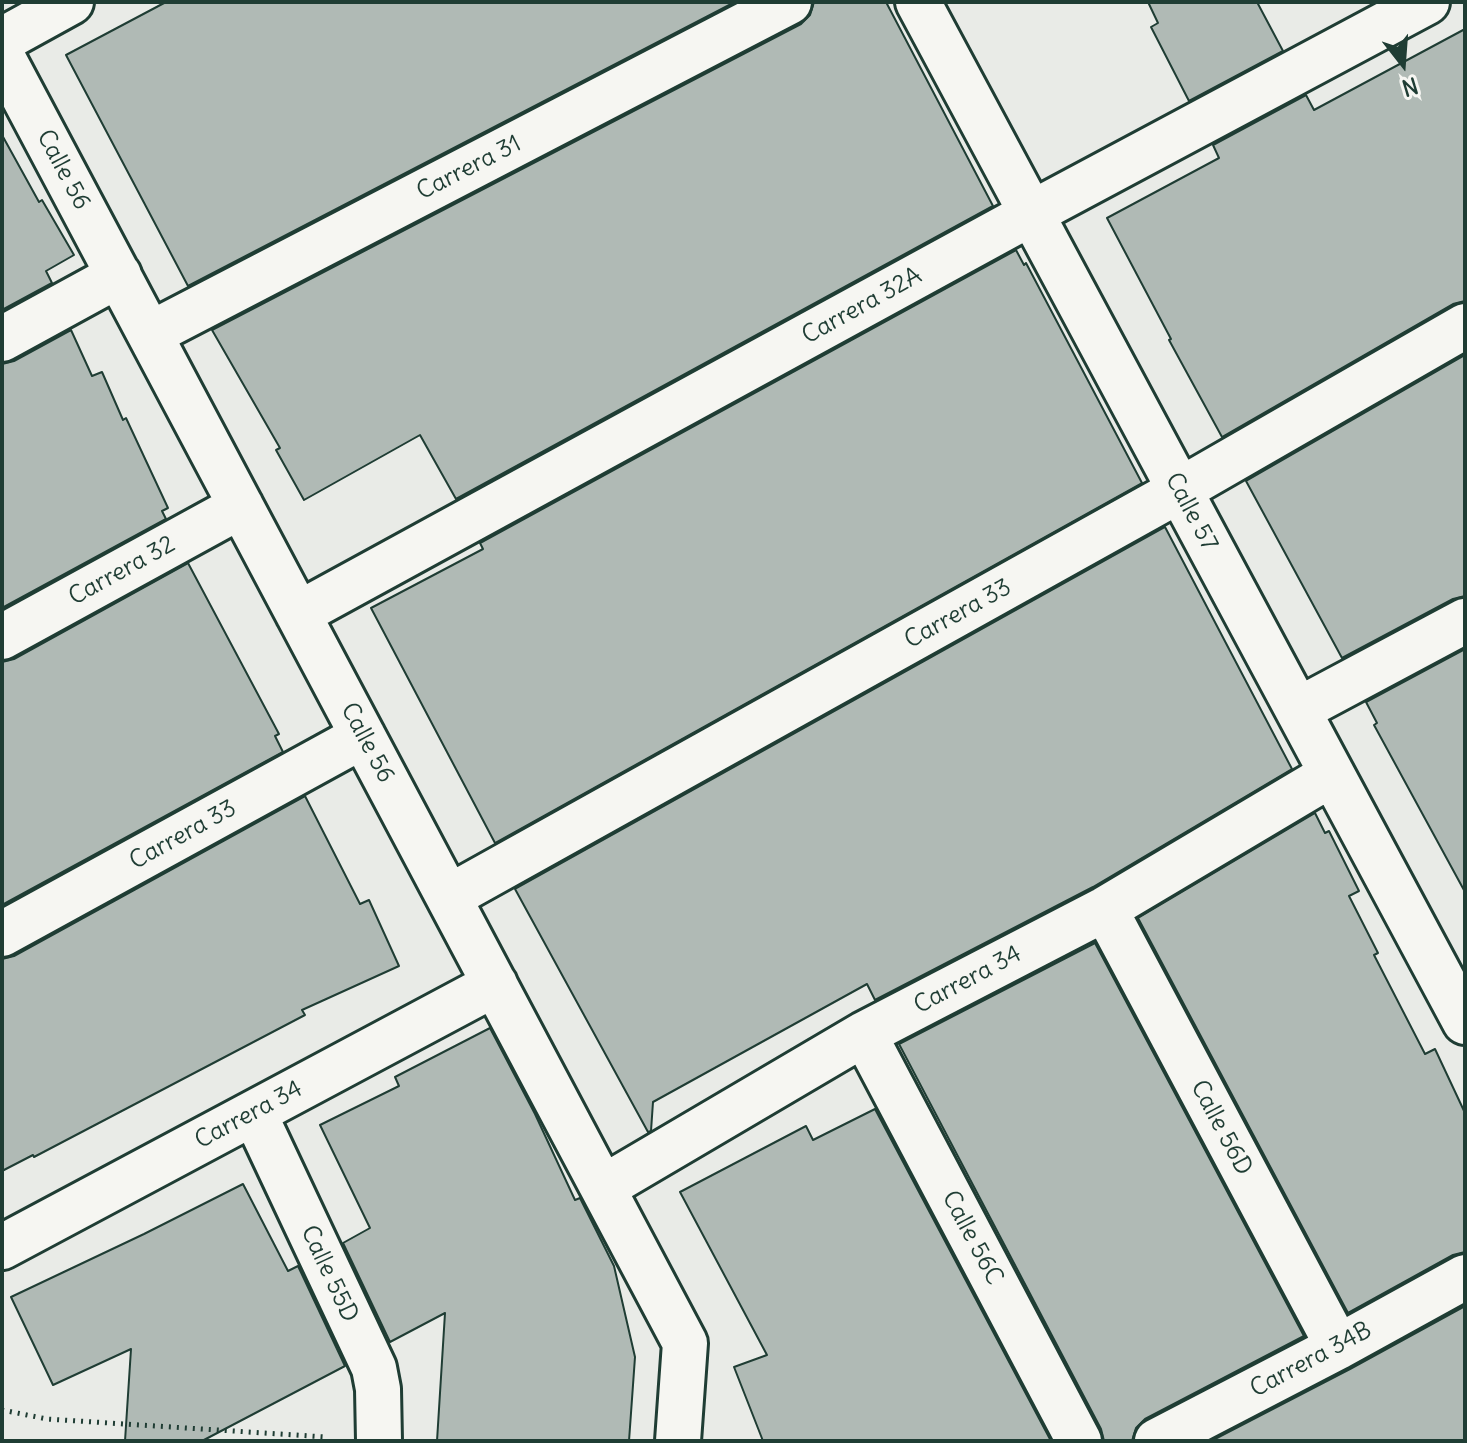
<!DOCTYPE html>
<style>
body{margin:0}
#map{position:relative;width:1467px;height:1443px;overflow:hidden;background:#e9ebe7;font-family:Delius,sans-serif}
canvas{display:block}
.frame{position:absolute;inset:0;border:4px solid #1f3d34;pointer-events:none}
.north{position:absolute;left:1363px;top:24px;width:80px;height:80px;-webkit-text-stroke:6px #f6f6f2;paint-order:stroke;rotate:163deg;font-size:22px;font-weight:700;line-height:32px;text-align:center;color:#1f3d34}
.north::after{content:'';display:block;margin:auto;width:28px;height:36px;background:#1f3d34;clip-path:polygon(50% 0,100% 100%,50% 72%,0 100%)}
</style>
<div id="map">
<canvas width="1467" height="1443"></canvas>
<div class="frame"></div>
<div class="north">N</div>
</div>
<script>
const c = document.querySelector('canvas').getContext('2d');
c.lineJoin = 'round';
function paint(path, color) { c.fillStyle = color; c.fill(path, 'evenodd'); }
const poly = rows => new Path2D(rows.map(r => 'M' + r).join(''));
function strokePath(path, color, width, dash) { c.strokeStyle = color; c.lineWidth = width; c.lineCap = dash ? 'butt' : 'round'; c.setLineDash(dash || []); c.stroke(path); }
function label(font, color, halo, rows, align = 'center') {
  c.font = font + ' Delius,sans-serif'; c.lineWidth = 6; c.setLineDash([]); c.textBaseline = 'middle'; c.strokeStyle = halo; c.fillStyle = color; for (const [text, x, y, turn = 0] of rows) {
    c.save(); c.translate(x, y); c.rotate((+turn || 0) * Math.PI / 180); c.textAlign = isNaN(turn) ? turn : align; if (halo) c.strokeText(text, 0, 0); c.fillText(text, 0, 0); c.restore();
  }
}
const building = poly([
 [166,2,735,2,188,286,66,55,166,2],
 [814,2,886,2,993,206,456,499,420,435,304,500,276,450,280,448,212,330,801,24,810,15,814,2],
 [1148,2,1257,2,1283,51,1189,101,1151,27,1158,23,1148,2],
 [1465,29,1465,301,1453,304,1222,437,1169,340,1171,339,1107,218,1219,158,1213,145,1306,95,1314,110,1465,29],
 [2,135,39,202,42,200,74,255,46,271,52,283,2,310,2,135],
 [1016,250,1024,265,1026,263,1142,483,495,843,371,608,483,549,480,543,1016,250],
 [71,330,92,376,102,372,123,420,126,418,168,508,162,511,166,519,2,608,2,364,14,361,71,330],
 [1465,355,1465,596,1453,599,1342,658,1246,481,1465,355],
 [1165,527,1292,769,1093,887,875,1000,867,984,653,1102,651,1131,648,1132,515,889,1165,527],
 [188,563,279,734,275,736,283,752,2,905,2,662,14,659,188,563],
 [1465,649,1465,892,1374,725,1377,723,1366,702,1465,649],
 [305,796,360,904,369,900,399,966,302,1010,305,1015,34,1157,33,1155,2,1171,2,959,14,956,305,796],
 [1315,813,1325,833,1329,831,1359,891,1349,896,1378,953,1374,955,1425,1054,1435,1049,1465,1113,1465,1252,1453,1255,1348,1313,1138,918,1315,813],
 [1095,943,1304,1336,1145,1419,1136,1428,1132,1441,1104,1441,1101,1429,899,1044,1095,943],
 [490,1028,535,1114,575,1200,580,1198,614,1266,635,1357,629,1441,437,1441,445,1313,390,1342,343,1243,370,1228,320,1125,399,1086,395,1077,490,1028],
 [875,1109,1051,1441,763,1441,734,1367,767,1355,680,1192,806,1126,813,1140,875,1109],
 [243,1184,288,1271,298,1266,345,1366,202,1441,125,1441,131,1349,53,1385,11,1297,144,1234,243,1184],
 [1465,1306,1465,1441,1211,1441,1350,1369,1465,1306]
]);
paint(building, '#b0bab5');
strokePath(building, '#1f3d34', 2);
const minor = poly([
 [918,2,1465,1022],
 [2,40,71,2],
 [2,56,685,1343,678,1441],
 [150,334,789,2],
 [2,339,119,275],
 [298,614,1032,213,1427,2],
 [2,637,241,506],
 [1298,710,1465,621],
 [449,897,1180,490,1465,326],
 [1105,909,1338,1347],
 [2,934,363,736],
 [864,1034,1079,1441],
 [254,1113,374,1368,378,1389,379,1441],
 [604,1187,864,1034,1105,909,1332,774],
 [2,1247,495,984],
 [1157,1441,1338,1347,1465,1277]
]);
strokePath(minor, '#1f3d34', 50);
strokePath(poly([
 [2,1410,47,1419,326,1437]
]), '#1f3d34', 5, [2, 6]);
strokePath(minor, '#f6f6f2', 44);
label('24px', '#1f3d34', '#f6f6f2', [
 ["Carrera 31",469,168,-27],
 ["Calle 56",63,170,62],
 ["Carrera 32A",862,306,-29],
 ["Calle 57",1191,512,62],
 ["Carrera 32",122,571,-29],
 ["Carrera 33",958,614,-29],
 ["Calle 56",367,743,62],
 ["Carrera 33",183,835,-29],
 ["Carrera 34",968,980,-28],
 ["Carrera 34",249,1115,-28],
 ["Calle 56D",1221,1128,62],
 ["Calle 56C",972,1238,62],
 ["Calle 55D",329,1274,65],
 ["Carrera 34B",1311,1360,-28]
]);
</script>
